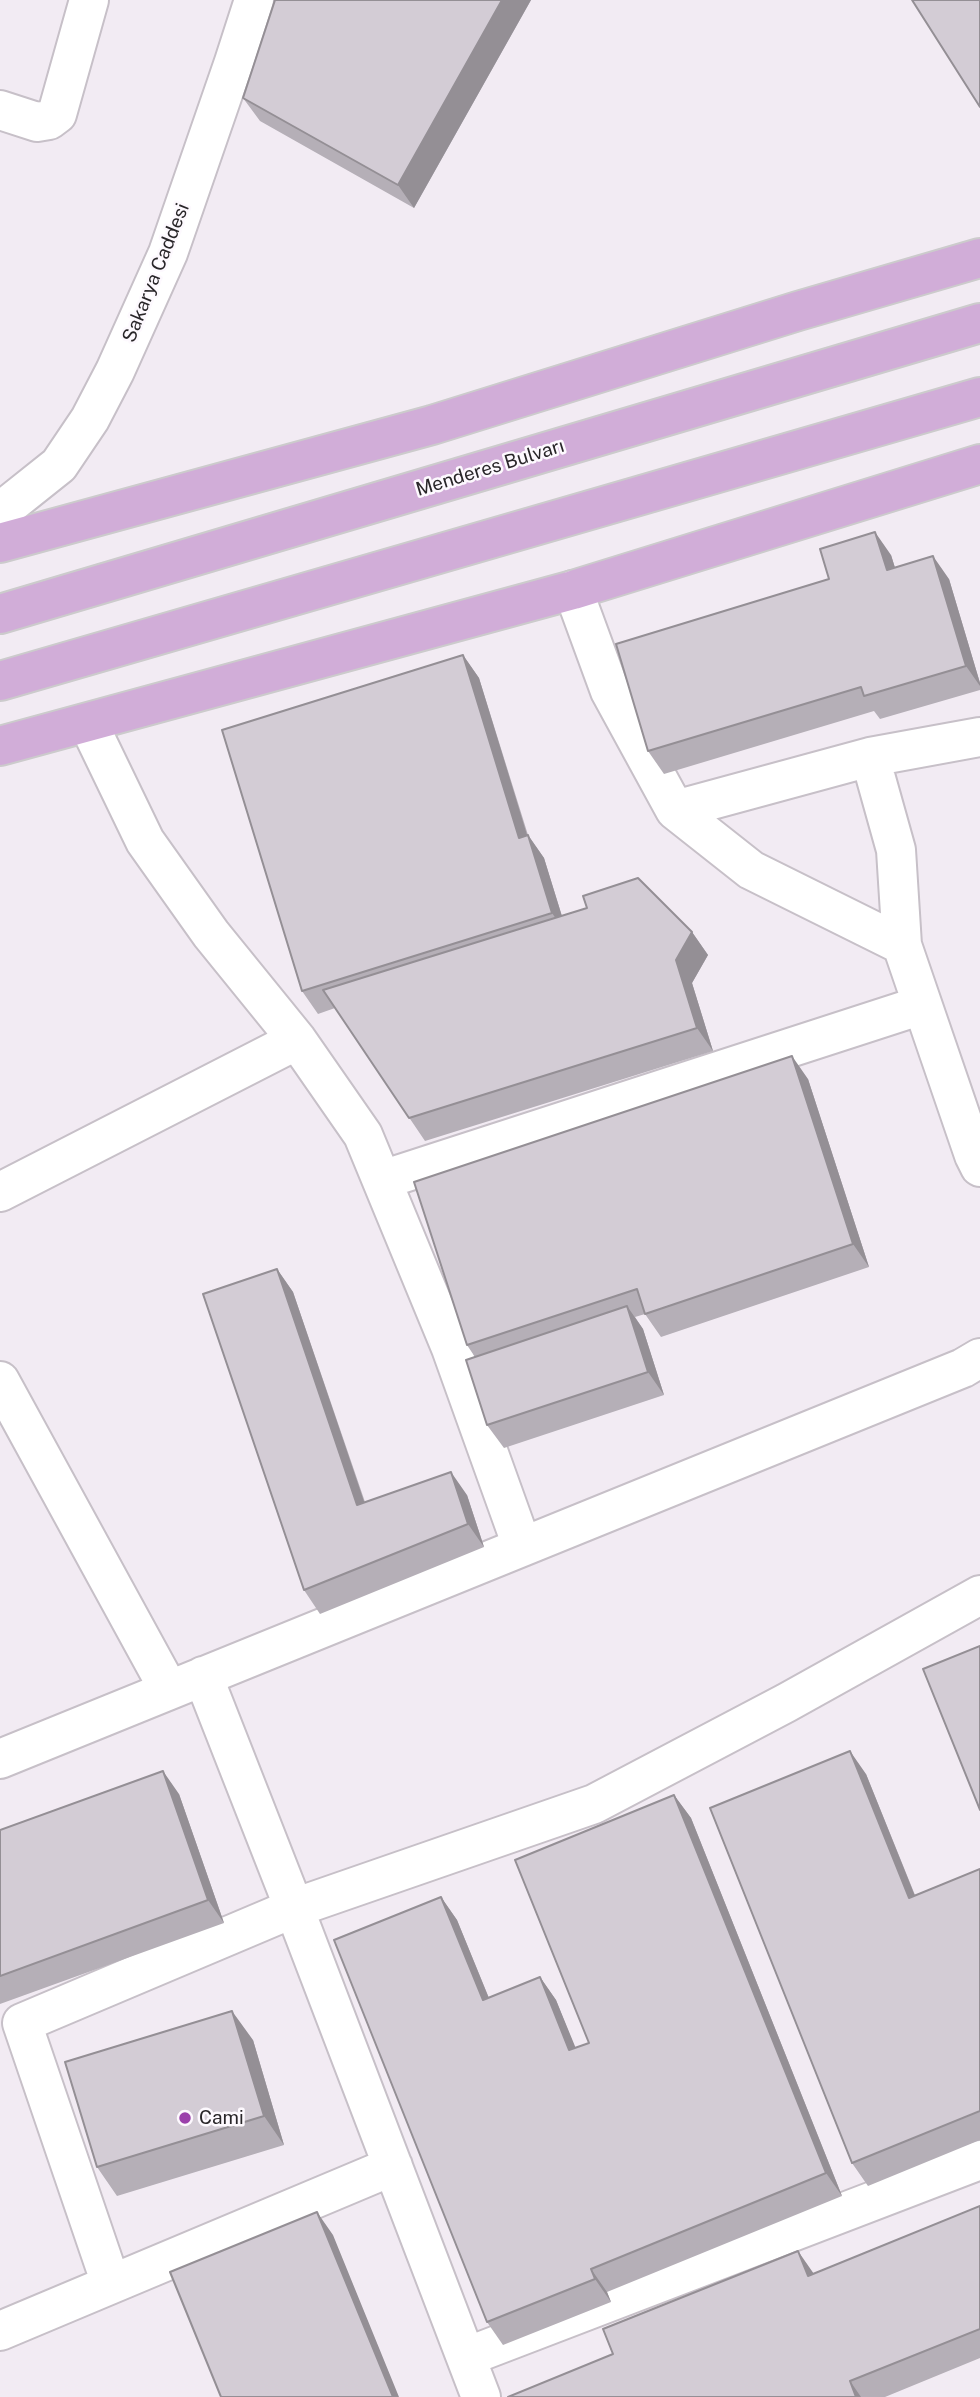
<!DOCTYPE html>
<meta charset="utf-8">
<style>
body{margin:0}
canvas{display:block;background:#f2ebf3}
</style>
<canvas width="980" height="2397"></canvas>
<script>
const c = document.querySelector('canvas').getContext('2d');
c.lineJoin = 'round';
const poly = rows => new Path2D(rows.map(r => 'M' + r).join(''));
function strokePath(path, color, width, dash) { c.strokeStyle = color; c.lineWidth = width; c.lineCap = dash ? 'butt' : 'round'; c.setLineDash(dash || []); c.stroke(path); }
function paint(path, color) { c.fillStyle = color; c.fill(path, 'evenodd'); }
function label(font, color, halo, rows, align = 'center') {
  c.font = font + ' "Public Sans",sans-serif'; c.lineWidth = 5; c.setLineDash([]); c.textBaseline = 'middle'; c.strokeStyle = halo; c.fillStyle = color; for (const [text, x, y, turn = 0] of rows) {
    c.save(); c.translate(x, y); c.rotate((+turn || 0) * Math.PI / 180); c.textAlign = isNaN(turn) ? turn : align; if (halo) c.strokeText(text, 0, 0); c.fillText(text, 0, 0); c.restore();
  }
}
const minor = poly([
 [0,110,37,122,49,120,57,114,89,0],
 [0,512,59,465,90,419,115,371,168,253,234,62,254,0],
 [573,590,610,691,675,810,751,870,902,945,974,1155,980,1167],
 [88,723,145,841,211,934,297,1040,363,1135,451,1348,522,1546],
 [675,810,870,757],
 [902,945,896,850,870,757,980,737],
 [382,1180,922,1005],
 [0,1192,297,1040],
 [0,1381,169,1690],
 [203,1676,294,1908,481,2397],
 [0,1759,963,1368,980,1358],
 [111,2284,22,2023,294,1908,594,1804,786,1703,980,1595],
 [0,2331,393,2166],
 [466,2357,980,2160]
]);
const major = poly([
 [0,543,432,425,798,311,980,258],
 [0,614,980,323],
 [0,681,980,397],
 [0,746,573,590,980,464]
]);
strokePath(minor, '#c7c0c8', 42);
strokePath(major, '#cccbcc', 42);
strokePath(minor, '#fff', 38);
strokePath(major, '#d1add8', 38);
paint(poly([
 [275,0,531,0,414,208,260,121,243,98],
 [891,555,895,568,949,579,980,683,980,690,880,719,874,711,664,774,648,751,829,579],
 [463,655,479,678,528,835,544,858,562,916,692,932,708,955,692,983,713,1051,425,1141,335,1008,318,1014,302,991],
 [808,1079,869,1267,661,1337,645,1314,635,1317,643,1329,664,1395,504,1448,487,1425,475,1357,467,1345],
 [277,1269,293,1292,365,1502,467,1495,484,1547,320,1614,304,1590],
 [866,1774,915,1895,980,1869,980,2140,868,2186,852,2163],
 [179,1794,224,1923,0,2004,0,1830],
 [674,1795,691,1818,842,2196,607,2292,611,2302,503,2345,487,2322,441,1897,457,1920,489,1998,540,1977,556,2000,575,2048,589,2043],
 [253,2040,284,2145,117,2196,97,2167],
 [980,2206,980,2358,885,2397,508,2397]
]), '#b5afb7');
paint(poly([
 [502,0,531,0,414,208,398,185],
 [875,532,891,555,903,593,887,570],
 [933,556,949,579,980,683,980,686,966,666],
 [463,655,479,678,535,861,519,838],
 [528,835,544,858,568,936,552,913],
 [692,932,708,955,692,983,713,1051,697,1028,676,960],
 [792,1056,808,1079,869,1267,853,1244],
 [277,1269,293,1292,373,1528,357,1505],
 [627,1306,643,1329,664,1395,648,1372],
 [451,1472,467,1495,484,1547,468,1524],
 [850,1751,866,1774,925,1921,909,1898],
 [163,1771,179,1794,224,1923,208,1900],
 [674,1795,691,1818,842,2196,826,2173],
 [441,1897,457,1920,499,2023,483,2000],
 [540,1977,556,2000,586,2073,569,2050],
 [232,2011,253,2040,284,2145,264,2116],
 [317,2212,333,2235,399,2397,393,2397],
 [798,2251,814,2274,808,2276],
 [591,2269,607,2292,611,2302,595,2279],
 [850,2381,861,2397,856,2397]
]), '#948f95');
const building = poly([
 [275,0,502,0,398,185,243,98,275,0],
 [912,0,980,0,980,107,912,0],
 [875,532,887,570,933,556,966,666,864,696,861,687,648,751,616,644,829,579,820,549,875,532],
 [463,655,519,838,528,835,552,913,302,991,222,730,463,655],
 [638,878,692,932,676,960,697,1028,409,1118,323,990,587,908,583,896,638,878],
 [792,1056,853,1244,645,1314,637,1289,467,1345,414,1182,792,1056],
 [277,1269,357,1505,451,1472,468,1524,304,1590,203,1294,277,1269],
 [627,1306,648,1372,487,1425,466,1360,627,1306],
 [980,1646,980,1810,923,1669,980,1646],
 [850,1751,909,1898,980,1869,980,2111,852,2163,710,1808,850,1751],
 [163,1771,208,1900,0,1976,0,1830,163,1771],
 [674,1795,826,2173,591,2269,595,2279,487,2322,334,1940,441,1897,483,2000,540,1977,569,2050,589,2043,515,1860,674,1795],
 [232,2011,264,2116,97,2167,65,2062,232,2011],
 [980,2206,980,2329,850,2381,856,2397,508,2397,613,2354,603,2329,798,2251,808,2276,980,2206],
 [317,2212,393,2397,221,2397,170,2272,317,2212]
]);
paint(building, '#d3ccd5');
strokePath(building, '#948f95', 2);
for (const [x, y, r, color] of [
 [185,2118,7,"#9b40ab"]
]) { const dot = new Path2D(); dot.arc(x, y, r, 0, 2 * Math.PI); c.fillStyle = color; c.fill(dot); strokePath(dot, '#fdf9fe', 2.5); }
label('19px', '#292629', '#fdf9fe', [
 ["Sakarya Caddesi",156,273,-68],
 ["Menderes Bulvarı",490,468,-17]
]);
label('19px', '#292629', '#fdf9fe', [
 ["Cami",199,2118]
], 'left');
</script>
